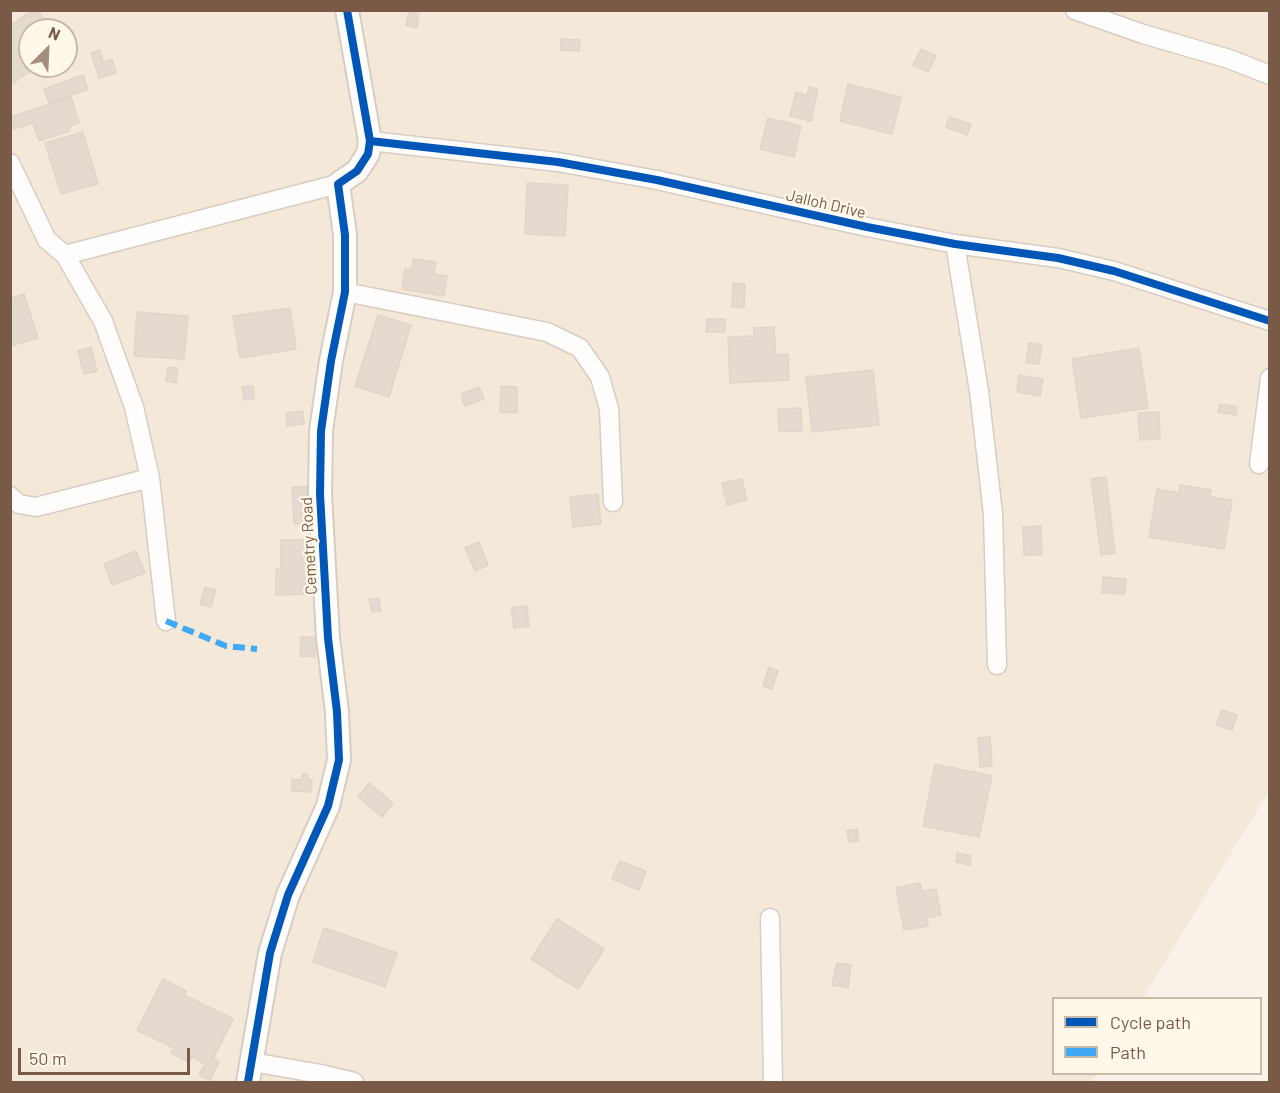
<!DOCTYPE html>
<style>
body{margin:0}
#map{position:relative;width:1280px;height:1093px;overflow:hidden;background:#f8f2e8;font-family:Barlow,sans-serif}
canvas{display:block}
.frame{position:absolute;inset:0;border:12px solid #785a46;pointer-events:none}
.legend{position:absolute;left:1052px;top:997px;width:210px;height:78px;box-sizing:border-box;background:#fff8ea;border:2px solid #c9b9a8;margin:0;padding:8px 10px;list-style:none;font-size:18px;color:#785a46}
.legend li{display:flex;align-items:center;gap:12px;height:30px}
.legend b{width:30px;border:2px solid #c9b9a8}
.north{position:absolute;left:18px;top:18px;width:60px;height:60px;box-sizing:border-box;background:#fff8ea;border:2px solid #c9b9a8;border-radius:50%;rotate:24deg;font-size:16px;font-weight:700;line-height:24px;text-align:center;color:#785a46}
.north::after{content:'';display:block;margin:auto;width:21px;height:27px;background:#a58f7f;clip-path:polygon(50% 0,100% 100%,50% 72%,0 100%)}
.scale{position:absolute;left:18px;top:1048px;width:172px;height:27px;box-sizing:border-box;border:3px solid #785a46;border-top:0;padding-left:8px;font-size:18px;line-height:21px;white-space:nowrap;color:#785a46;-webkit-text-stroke:4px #fff8ea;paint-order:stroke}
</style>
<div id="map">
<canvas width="1280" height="1093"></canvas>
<div class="frame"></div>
<ul class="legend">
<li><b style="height:8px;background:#0057b8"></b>Cycle path</li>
<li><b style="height:8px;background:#3fa9f5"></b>Path</li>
</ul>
<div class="north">N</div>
<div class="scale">50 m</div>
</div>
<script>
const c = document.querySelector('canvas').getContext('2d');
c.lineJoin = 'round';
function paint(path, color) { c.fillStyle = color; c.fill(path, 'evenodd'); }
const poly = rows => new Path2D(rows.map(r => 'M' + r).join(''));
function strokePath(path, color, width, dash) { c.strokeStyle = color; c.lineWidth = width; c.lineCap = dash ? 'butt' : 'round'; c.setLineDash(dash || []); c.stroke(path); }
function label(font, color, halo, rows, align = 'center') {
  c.font = font + ' Barlow,sans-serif'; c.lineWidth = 4.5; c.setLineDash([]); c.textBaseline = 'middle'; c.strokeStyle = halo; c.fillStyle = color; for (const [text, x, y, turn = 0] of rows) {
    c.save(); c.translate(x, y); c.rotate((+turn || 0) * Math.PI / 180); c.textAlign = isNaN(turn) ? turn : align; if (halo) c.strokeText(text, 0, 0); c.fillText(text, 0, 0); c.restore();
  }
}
paint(poly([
 [10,11,1269,11,1269,791,1143,998,1054,998,1054,1074,1097,1074,1092,1082,11,1082],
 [30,30,66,30,66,66,30,66]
]), '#f4e9d8');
const building = poly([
 [33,10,37,10,48,26,42,30,30,30,30,66,38,66,10,85,10,26,33,10],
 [409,12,419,14,417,28,406,25,409,12],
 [561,39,580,40,579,51,560,50,561,39],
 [921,49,936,56,928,72,913,65,921,49],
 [100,50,103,62,112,59,116,73,99,78,91,53,100,50],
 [83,75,88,89,49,103,44,89,83,75],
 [848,84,901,97,892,134,840,121,848,84],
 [809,87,818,89,811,121,790,116,796,92,807,95,809,87],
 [71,97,79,123,69,126,70,131,39,141,33,123,14,129,10,117,71,97],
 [949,117,971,124,967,135,946,127,949,117],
 [768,118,801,126,794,157,760,149,768,118],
 [83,132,98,184,61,194,45,143,83,132],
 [527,183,568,185,565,236,525,234,527,183],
 [413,259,436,262,434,274,447,276,444,296,402,289,405,269,412,270,413,259],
 [733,283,745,284,744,308,732,307,733,283],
 [24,294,38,338,10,346,10,299,24,294],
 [290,308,296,349,240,358,233,316,290,308],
 [137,312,188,316,184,359,134,356,137,312],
 [378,315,411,325,389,397,355,386,378,315],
 [707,319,725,319,725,332,706,332,707,319],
 [774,327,776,355,788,354,789,380,730,383,728,337,754,336,754,328,774,327],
 [1029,343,1042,345,1039,364,1026,363,1029,343],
 [91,347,97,371,84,374,78,351,91,347],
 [1139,348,1148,408,1081,418,1072,359,1139,348],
 [168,367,178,368,176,383,166,381,168,367],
 [873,370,879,425,812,432,806,377,873,370],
 [1019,375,1043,379,1040,396,1017,392,1019,375],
 [253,386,254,399,244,400,242,387,253,386],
 [501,386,517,387,517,413,500,412,501,386],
 [479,387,484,399,465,406,461,394,479,387],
 [1220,404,1237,407,1236,415,1218,412,1220,404],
 [801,408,802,431,779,431,778,409,801,408],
 [303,411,304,424,287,426,286,413,303,411],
 [1159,412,1160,439,1140,440,1138,413,1159,412],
 [1106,477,1115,553,1101,555,1091,479,1106,477],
 [742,479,747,500,727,505,722,483,742,479],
 [1180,485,1211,490,1210,497,1232,500,1224,549,1149,537,1157,489,1179,493,1180,485],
 [311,486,313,523,294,524,292,487,311,486],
 [598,494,601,524,573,527,570,497,598,494],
 [1041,526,1042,555,1024,555,1023,527,1041,526],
 [281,540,314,540,314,594,276,595,276,569,281,569,281,540],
 [479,542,488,565,475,571,465,548,479,542],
 [136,551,145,573,112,585,104,564,136,551],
 [1103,577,1126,579,1125,594,1102,593,1103,577],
 [205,587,216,590,211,607,200,604,205,587],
 [379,598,381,611,372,612,369,599,379,598],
 [527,606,529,626,514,628,511,608,527,606],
 [301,637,316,637,315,657,300,656,301,637],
 [769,667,778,671,772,689,763,686,769,667],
 [1222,710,1237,715,1232,730,1216,725,1222,710],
 [990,737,992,766,980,767,978,738,990,737],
 [935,764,992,776,979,837,923,826,935,764],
 [302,774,308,774,308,780,312,780,311,792,292,791,292,779,302,780,302,774],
 [369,783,393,803,382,817,358,797,369,783],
 [857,829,858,841,849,842,847,831,857,829],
 [957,853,971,856,970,865,956,862,957,853],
 [620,861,646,871,639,890,612,879,620,861],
 [920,883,922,891,936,889,941,915,927,918,928,926,904,930,896,888,920,883],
 [557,919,604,949,578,989,531,959,557,919],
 [324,928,397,953,385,987,313,962,324,928],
 [837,963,851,965,848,988,832,985,837,963],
 [163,979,186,991,184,995,233,1019,213,1059,219,1062,210,1080,199,1075,205,1064,192,1057,189,1062,171,1053,174,1048,137,1030,163,979]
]);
paint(building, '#e5dacf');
strokePath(building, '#e1d5ca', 1.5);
const minor = poly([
 [1075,10,1143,34,1229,59,1270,75],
 [370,141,558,162,657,180,867,227,955,244,1058,258,1114,271,1270,321],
 [10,163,47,240,65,255,103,321,134,407,150,478,166,621],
 [955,244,979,391,993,514,997,665],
 [65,255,338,184],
 [345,292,547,332,580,348,600,377,609,409,613,502],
 [1259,464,1270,378],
 [10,496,19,504,36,507,150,478],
 [770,918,773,1082],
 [252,1062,321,1074,354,1082]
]);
const tertiary = poly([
 [248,1082,270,953,288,895,328,806,339,760,337,712,328,638,320,494,321,431,331,361,345,292,345,235,338,184,357,171,368,154,370,141,347,10]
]);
strokePath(minor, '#d7cdc3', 21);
strokePath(tertiary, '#d7cdc3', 26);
strokePath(minor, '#fefdfc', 18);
strokePath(tertiary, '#fefdfc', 22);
strokePath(poly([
 [166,621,226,646,257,649]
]), '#3fa9f5', 6, [12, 6]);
strokePath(poly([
 [370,141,558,162,657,180,867,227,955,244,1058,258,1114,271,1270,321],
 [248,1082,270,953,288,895,328,806,339,760,337,712,328,638,320,494,321,431,331,361,345,292,345,235,338,184,357,171,368,154,370,141,347,10]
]), '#0057b8', 8);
label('16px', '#785a46', '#fff8ea', [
 ["Jalloh Drive",826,204,13],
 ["Cemetry Road",309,546,-93]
]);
</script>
